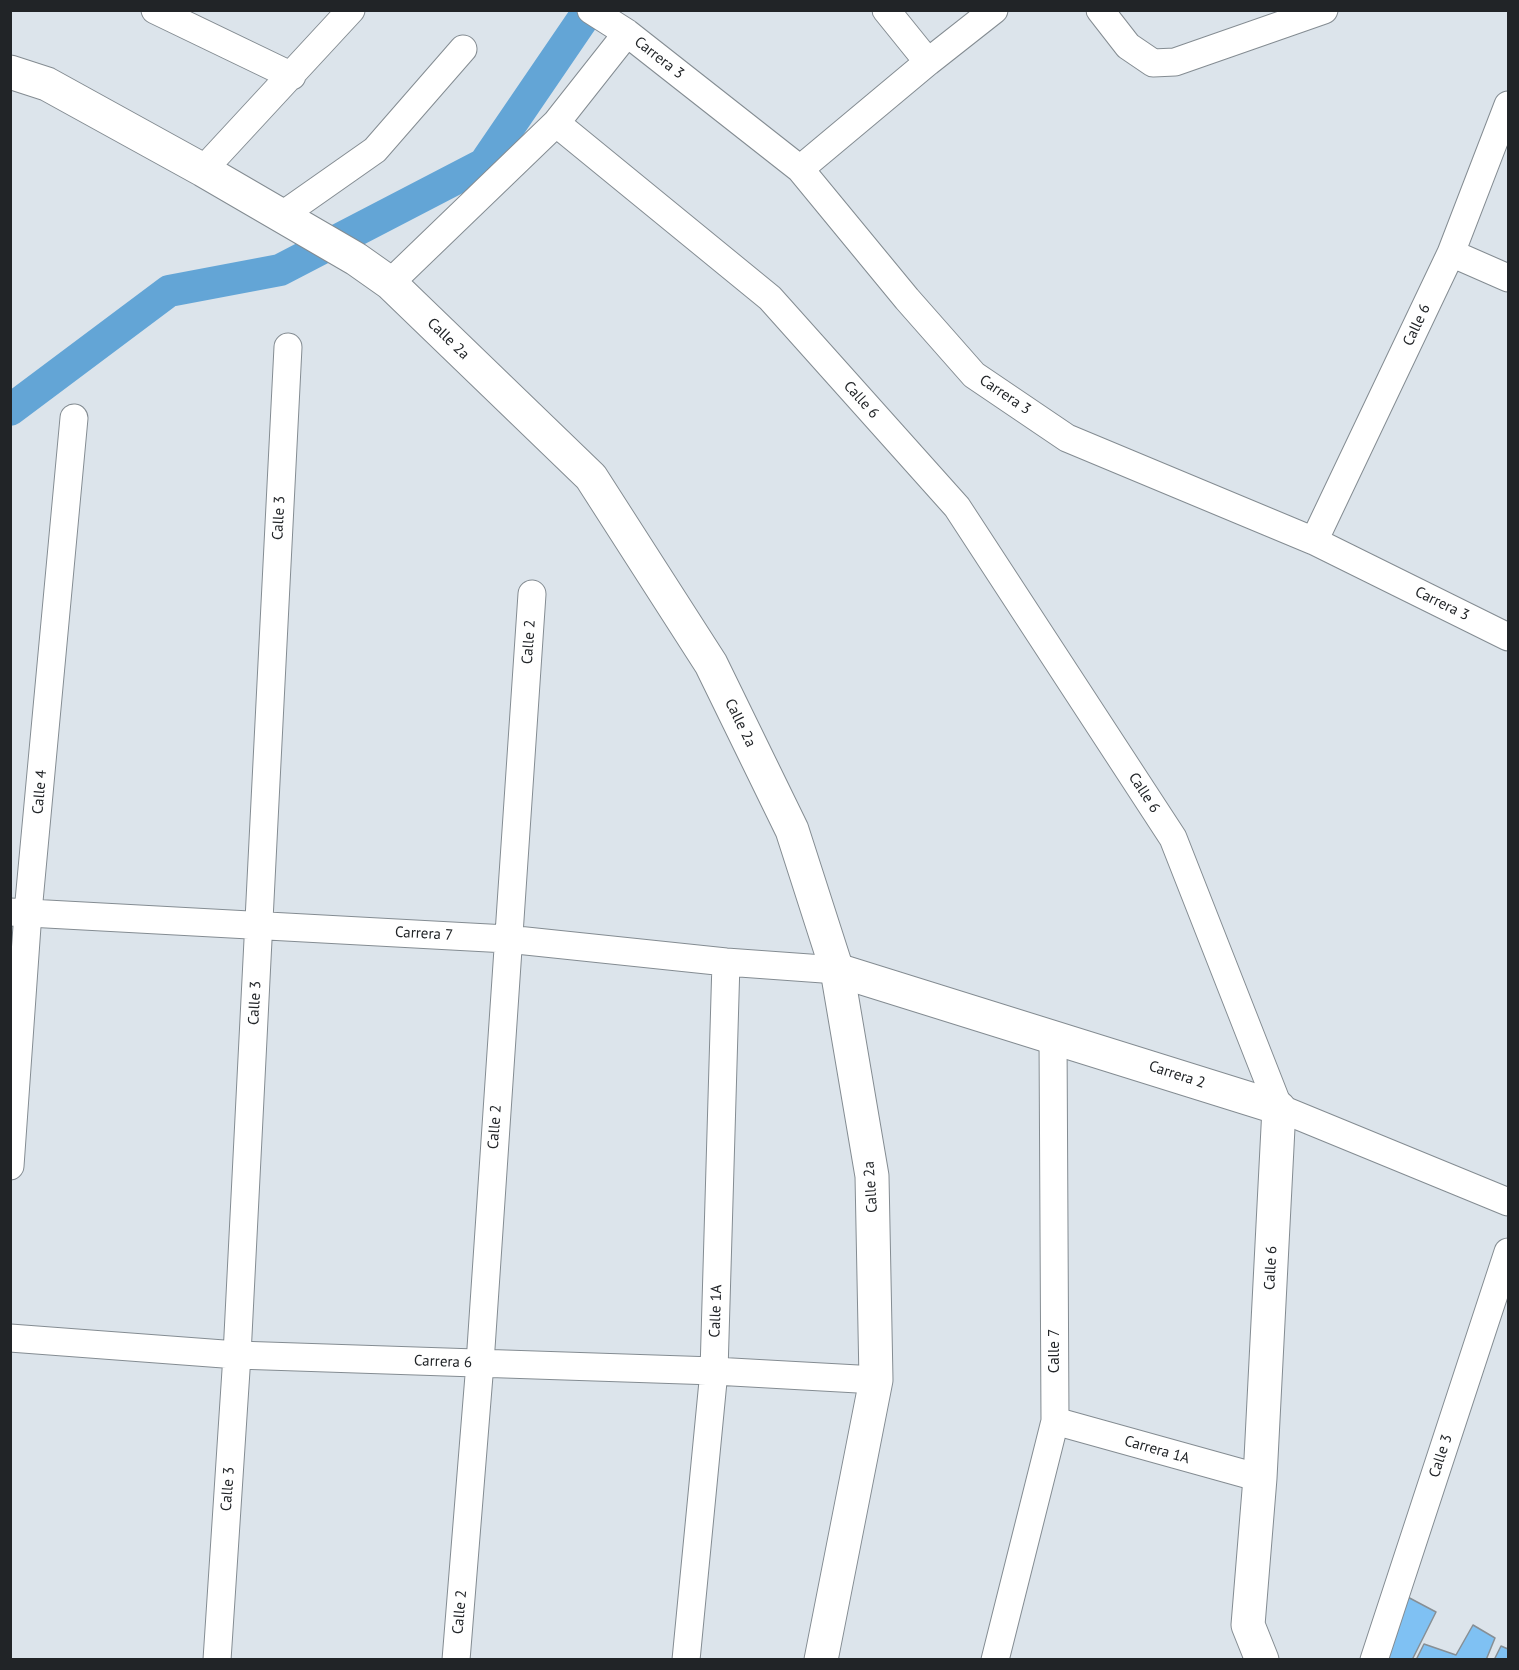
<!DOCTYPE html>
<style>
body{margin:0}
#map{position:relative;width:1519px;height:1670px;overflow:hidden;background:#dce4eb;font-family:"PT Sans",sans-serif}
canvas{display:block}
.frame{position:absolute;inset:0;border:12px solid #212427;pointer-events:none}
</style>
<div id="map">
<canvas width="1519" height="1670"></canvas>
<div class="frame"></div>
</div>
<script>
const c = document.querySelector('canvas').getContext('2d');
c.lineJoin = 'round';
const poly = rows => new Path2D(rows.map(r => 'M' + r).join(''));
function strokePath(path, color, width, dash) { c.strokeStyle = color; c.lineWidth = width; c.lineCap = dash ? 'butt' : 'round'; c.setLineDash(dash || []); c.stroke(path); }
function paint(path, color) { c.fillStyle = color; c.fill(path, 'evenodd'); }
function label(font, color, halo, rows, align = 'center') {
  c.font = font + ' "PT Sans",sans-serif'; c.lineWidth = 4.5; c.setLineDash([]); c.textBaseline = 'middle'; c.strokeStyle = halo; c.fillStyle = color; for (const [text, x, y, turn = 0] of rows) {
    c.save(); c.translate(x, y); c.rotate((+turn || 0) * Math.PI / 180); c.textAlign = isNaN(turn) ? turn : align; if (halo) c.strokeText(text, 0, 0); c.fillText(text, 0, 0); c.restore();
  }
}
strokePath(poly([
 [10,410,169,291,280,270,484,164,589,10]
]), '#63a5d6', 32);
const building = poly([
 [1402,1594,1436,1612,1412,1660,1379,1660,1402,1594],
 [1473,1625,1495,1638,1486,1660,1416,1660,1424,1644,1456,1655,1473,1625],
 [1501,1646,1508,1649,1508,1660,1494,1660,1501,1646]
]);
paint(building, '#7fc1f3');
strokePath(building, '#878f95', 1.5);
const minor = poly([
 [155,10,292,76],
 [591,10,627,33,800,169,907,299,974,375,1067,438,1314,541,1508,637],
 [886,10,928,62],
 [1100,10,1128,46,1153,63,1175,62,1324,10],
 [556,123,770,298,957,507,1173,838,1279,1108,1508,1202],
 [800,169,928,62,994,10],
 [203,170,351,10],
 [281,216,375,150,463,49],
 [1451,253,1508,278],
 [390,283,556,123,627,33],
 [1314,541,1451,253,1508,105],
 [10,912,507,939,726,962,837,970],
 [10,1166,28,912,74,418],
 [10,1338,237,1355,714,1371,876,1380],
 [1055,1421,1260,1478],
 [217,1660,237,1355,288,347],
 [456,1660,480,1363,532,594],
 [686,1660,714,1371,726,962],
 [995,1660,1055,1421,1053,1036],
 [1374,1660,1508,1252]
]);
const tertiary = poly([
 [837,970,1279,1108,1260,1478,1248,1625,1262,1660]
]);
const secondary = poly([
 [10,72,47,84,203,170,356,259,390,283,591,477,711,664,792,830,837,970,872,1176,876,1380,821,1660]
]);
strokePath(minor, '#848c92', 29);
strokePath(tertiary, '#848c92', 35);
strokePath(secondary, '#848c92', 35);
strokePath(minor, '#fff', 27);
strokePath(tertiary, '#fff', 33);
strokePath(secondary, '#fff', 33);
label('15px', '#212427', '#fff', [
 ["Carrera 3",659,58,38],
 ["Calle 6",1417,325,-65],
 ["Calle 2a",448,339,44],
 ["Carrera 3",1005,395,34],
 ["Calle 6",861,400,48],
 ["Calle 3",279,518,-87],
 ["Carrera 3",1442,604,26],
 ["Calle 2",529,642,-86],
 ["Calle 2a",740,723,64],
 ["Calle 4",40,792,-85],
 ["Calle 6",1144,793,57],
 ["Carrera 7",424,934,3],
 ["Calle 3",255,1003,-87],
 ["Carrera 2",1177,1075,18],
 ["Calle 2",495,1127,-86],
 ["Calle 2a",871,1187,-94],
 ["Calle 6",1271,1268,-87],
 ["Calle 1A",716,1311,-88],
 ["Calle 7",1055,1351,-90],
 ["Carrera 6",443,1362,2],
 ["Carrera 1A",1157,1450,16],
 ["Calle 3",1441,1456,-72],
 ["Calle 3",228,1489,-86],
 ["Calle 2",460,1612,-85]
]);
</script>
